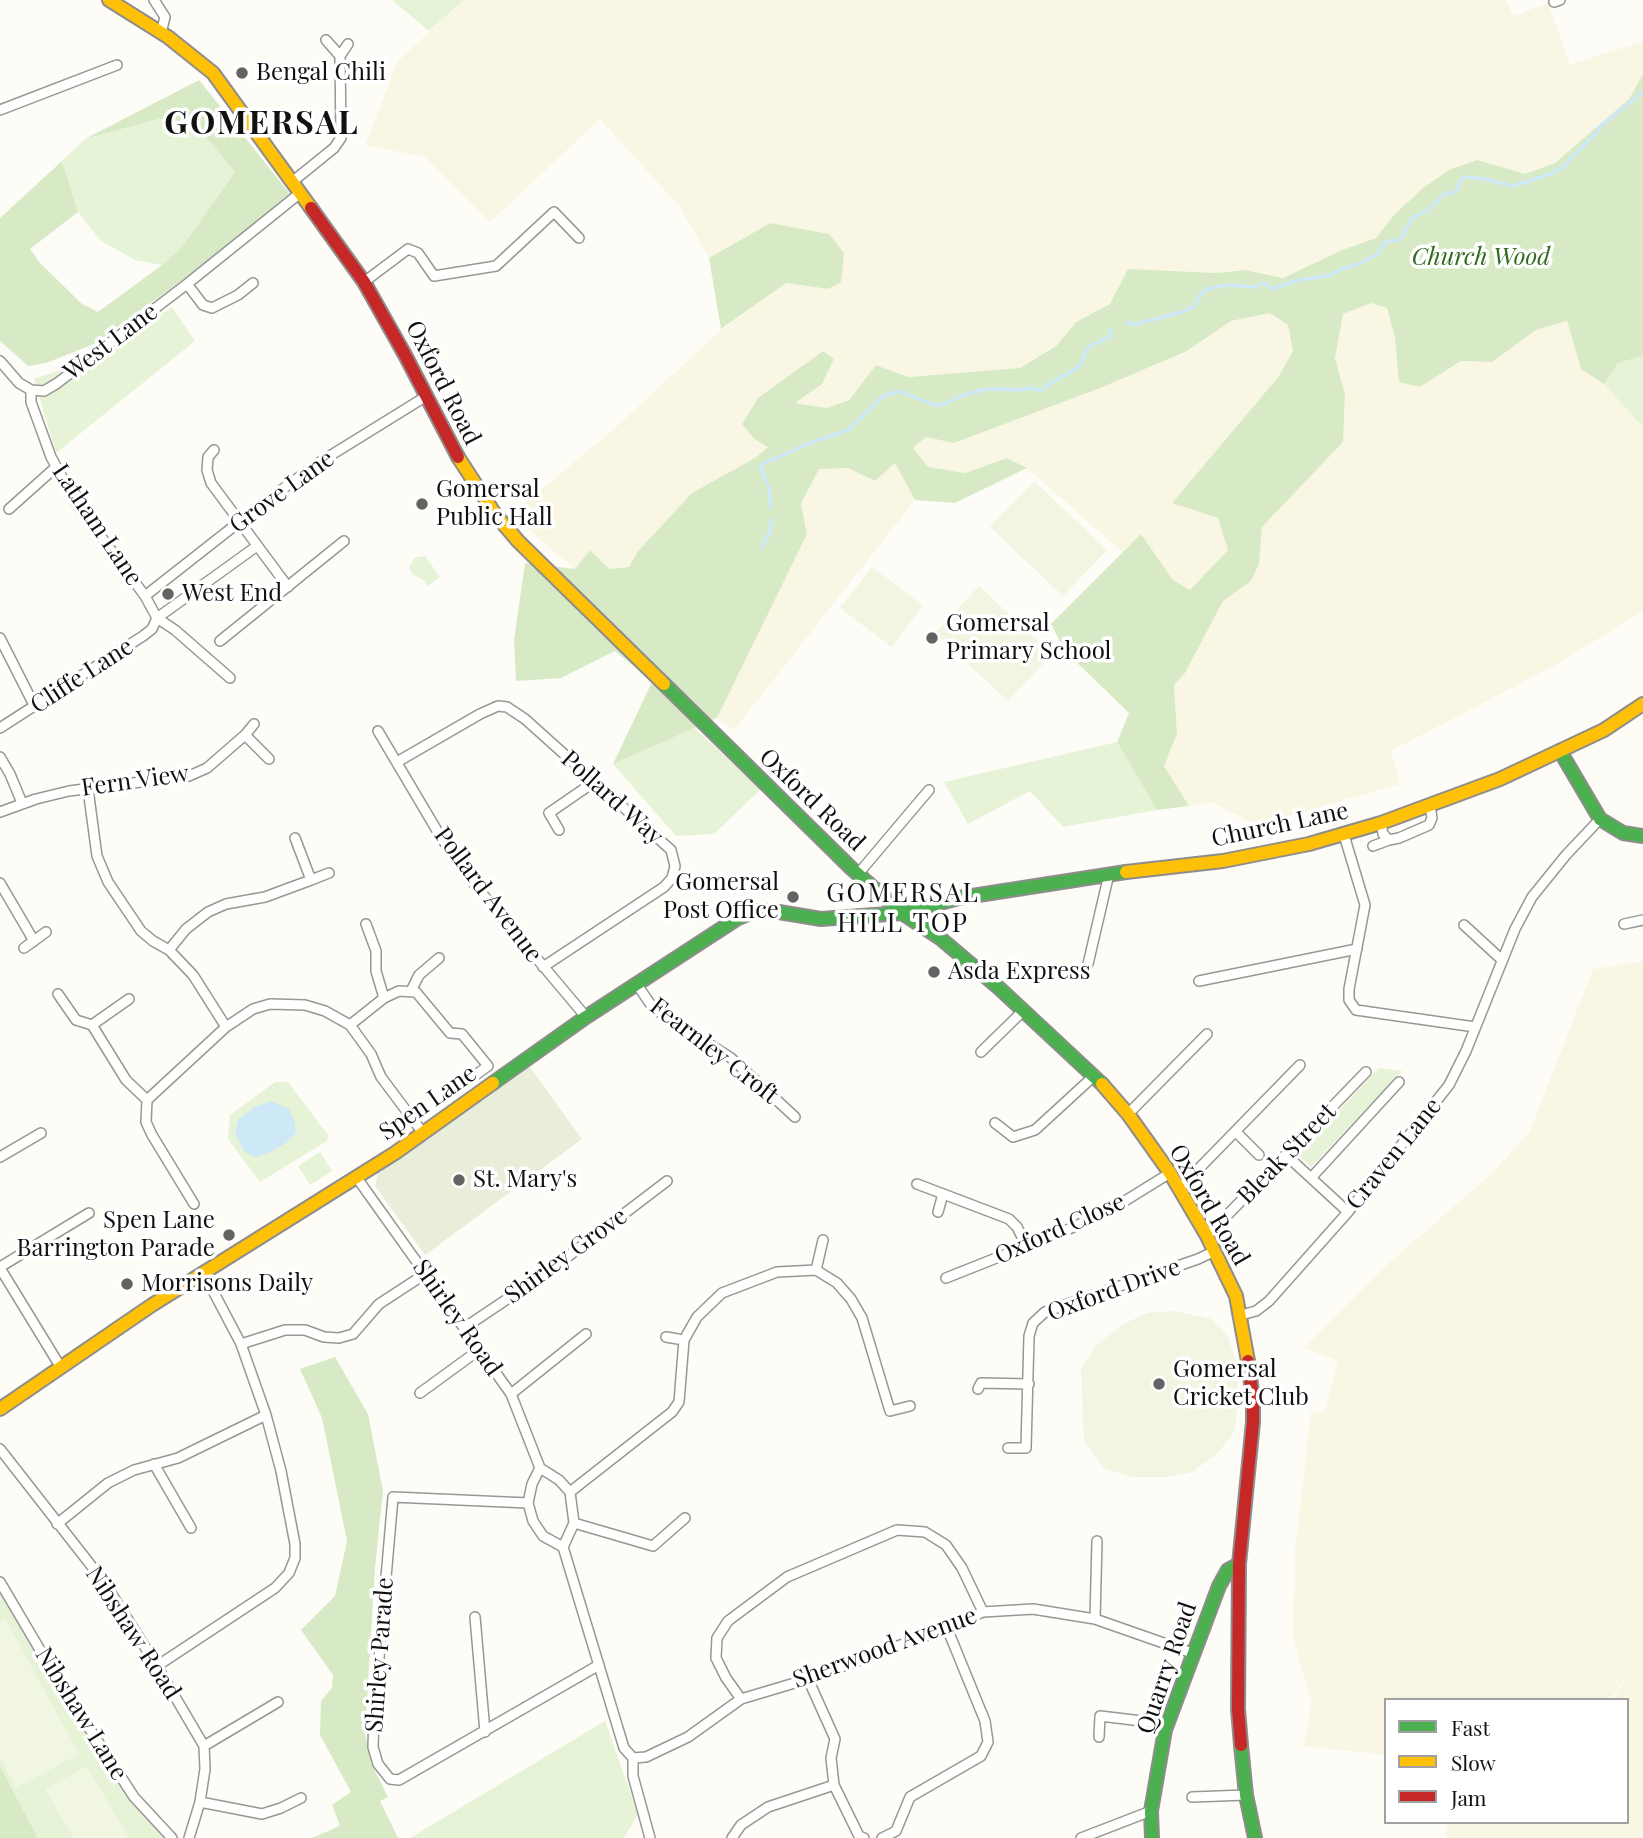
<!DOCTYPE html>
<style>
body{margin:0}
#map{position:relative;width:1643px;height:1838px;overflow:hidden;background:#fdfcf7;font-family:"Playfair Display",serif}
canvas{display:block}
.legend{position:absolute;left:1384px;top:1698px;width:245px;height:126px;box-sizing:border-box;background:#fff;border:2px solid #a0a0a0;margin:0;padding:9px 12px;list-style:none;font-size:21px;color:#111}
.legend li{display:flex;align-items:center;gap:14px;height:35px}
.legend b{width:35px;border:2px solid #a0a0a0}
</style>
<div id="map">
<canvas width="1643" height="1838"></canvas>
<ul class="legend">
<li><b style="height:9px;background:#4caf50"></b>Fast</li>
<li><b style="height:9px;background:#ffc107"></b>Slow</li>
<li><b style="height:9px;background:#c62828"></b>Jam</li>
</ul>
</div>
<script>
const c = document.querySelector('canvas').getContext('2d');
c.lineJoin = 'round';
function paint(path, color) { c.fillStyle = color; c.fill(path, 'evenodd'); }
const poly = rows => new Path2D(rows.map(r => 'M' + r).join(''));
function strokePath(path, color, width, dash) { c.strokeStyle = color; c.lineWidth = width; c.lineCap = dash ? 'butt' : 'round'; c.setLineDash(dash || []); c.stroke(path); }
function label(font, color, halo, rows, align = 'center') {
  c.font = font + ' "Playfair Display",serif'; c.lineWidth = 7; c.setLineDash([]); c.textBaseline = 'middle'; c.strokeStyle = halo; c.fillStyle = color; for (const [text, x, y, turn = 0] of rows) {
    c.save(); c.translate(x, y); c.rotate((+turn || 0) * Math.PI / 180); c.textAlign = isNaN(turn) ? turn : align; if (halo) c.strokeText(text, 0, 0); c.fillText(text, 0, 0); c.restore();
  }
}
paint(poly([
 [464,0,1506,0,1513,16,1548,3,1570,65,1643,41,1643,74,1629,99,1555,163,1525,174,1502,169,1449,170,1423,188,1394,215,1376,238,1342,250,1283,278,1245,270,1217,273,1170,271,1076,322,1056,346,1020,368,908,377,876,365,849,399,827,408,794,403,822,384,834,359,823,351,758,398,742,424,753,438,768,446,755,458,692,493,638,551,629,567,609,569,590,550,575,569,511,515,617,426,721,330,786,283,828,289,828,234,770,223,709,258,680,207,600,119,490,222,425,157,365,145,398,61],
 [1371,303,1387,308,1395,338,1420,387,1462,361,1492,362,1536,330,1567,321,1581,369,1604,384,1643,427,1643,611,1554,666,1391,751,1400,784,1257,825,1211,802,1189,806,1164,766,1177,734,1174,685,1185,673,1223,601,1251,581,1259,564,1262,527,1343,442,1345,395,1335,358,1343,314],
 [1270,313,1288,325,1293,351,1279,376,1172,502,1218,518,1229,549,1190,591,1173,580,1141,534,1122,552,1027,468,1007,458,965,473,928,467,913,448,926,437,954,442,1187,351,1231,321],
 [895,462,915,500,734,730,717,718,807,534,801,505,819,469,848,468,875,481],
 [1643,961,1643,1838,1445,1838,1447,1822,1627,1822,1627,1700,1612,1700,1639,1656,1610,1700,1386,1700,1386,1755,1304,1746,1311,1702,1293,1637,1295,1551,1311,1412,1324,1413,1338,1361,1304,1348,1390,1262,1488,1177,1529,1133,1593,969]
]), '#f9f7e4');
paint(poly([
 [392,0,464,0,429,31],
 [159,119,196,125,235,172,182,247,162,265,135,260,101,241,78,212,62,161,85,139],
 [172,307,195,341,56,453,34,379,97,357],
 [1643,356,1643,427,1604,384,1618,363],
 [425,556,440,577,428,586,422,579,413,575,409,568,414,558],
 [694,728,761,789,714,834,676,836,613,764],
 [1117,742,1157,810,1063,827,1030,791,968,824,944,782],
 [1379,1068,1402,1071,1311,1167,1298,1154],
 [275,1082,288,1082,328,1135,327,1141,260,1182,228,1139,230,1115],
 [320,1152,332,1171,310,1185,298,1166],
 [0,1590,146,1812,164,1838,38,1838,0,1766],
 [605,1721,638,1814,624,1838,410,1838]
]), '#e7f3d7');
paint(poly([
 [1643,74,1643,356,1618,363,1604,384,1581,369,1567,321,1536,330,1492,362,1461,361,1420,387,1399,382,1395,338,1387,308,1371,303,1343,314,1335,358,1345,395,1343,442,1262,527,1259,564,1251,581,1223,601,1185,673,1174,685,1177,734,1164,766,1189,806,1157,810,1117,742,1129,713,1065,651,1051,624,1141,534,1173,580,1190,590,1228,550,1218,518,1172,503,1279,376,1293,351,1288,325,1270,313,1231,321,1187,351,1100,388,954,443,926,437,913,448,928,467,965,473,1007,458,1027,468,955,503,915,500,895,463,875,481,848,468,819,469,801,504,807,534,717,718,613,764,652,682,615,651,561,678,516,681,514,640,525,563,575,569,590,550,609,569,629,567,638,551,692,493,755,458,768,447,753,438,742,424,758,398,823,351,834,359,822,384,795,403,827,408,849,400,876,365,908,377,1020,368,1056,346,1076,322,1110,304,1128,269,1217,273,1245,270,1283,278,1342,250,1376,238,1394,215,1423,188,1449,170,1477,160,1525,174,1555,163,1629,99],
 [199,80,290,194,240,238,94,344,46,363,28,366,0,341,0,218,62,161,78,212,30,249,40,263,82,304,98,312,162,265,182,247,235,172,196,125,159,119,85,139],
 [770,223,829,234,844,253,841,282,828,289,786,283,721,329,709,258],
 [335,1357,368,1414,383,1491,375,1567,365,1734,372,1765,388,1797,380,1801,398,1838,312,1838,340,1826,332,1805,351,1792,320,1735,321,1701,332,1688,333,1675,301,1630,335,1596,347,1541,322,1418,300,1369],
 [0,1766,38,1838,0,1838]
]), '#d8eac5');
paint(poly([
 [529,1066,582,1139,425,1255,375,1186,378,1173]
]), '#e9eedb');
paint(poly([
 [1034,481,1107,550,1063,596,990,527],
 [872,567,923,605,892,647,840,608],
 [979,586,1052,654,1008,701,935,633],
 [1176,1311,1211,1319,1227,1334,1236,1362,1239,1400,1234,1432,1218,1453,1192,1472,1167,1477,1131,1477,1104,1468,1084,1441,1081,1369,1096,1346,1123,1324,1148,1313],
 [5,1618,79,1754,16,1788,0,1758,0,1620],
 [87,1766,129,1838,73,1838,45,1789]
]), '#f0f6e1');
paint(poly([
 [271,1101,289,1109,295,1123,296,1133,286,1143,269,1153,255,1157,245,1152,235,1134,239,1119,255,1107]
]), '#cde8f7');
strokePath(poly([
 [1127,323,1136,324,1185,311,1194,306,1201,294,1208,289,1227,285,1255,287,1264,283,1272,289,1295,281,1332,275,1341,269,1359,264,1378,254,1385,242,1398,240,1403,235,1412,218,1427,211,1445,193,1455,193,1461,180,1466,177,1485,179,1513,186,1553,173,1564,166,1599,130,1599,127,1643,92],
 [771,509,769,488,760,465,810,443,848,430,882,397,899,391,934,405,945,404,961,396,986,389,1017,390,1030,388,1042,391,1046,386,1080,366,1088,347,1111,336,1109,329],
 [762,547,770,532,771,520]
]), '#cde8f7', 3.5);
const street = poly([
 [154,0,165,17,161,33],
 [1554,2,1560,0],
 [326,40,340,56],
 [0,110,117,65],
 [292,182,334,148,341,138,340,56,348,44],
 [364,282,408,249,418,253,434,276,496,266,554,212,579,238],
 [187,284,203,305,212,308,238,295,253,283],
 [0,361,19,383,31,390],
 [31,390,44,391,56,384,187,284,299,194],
 [31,390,31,402,51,457,76,503,145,596,157,618],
 [214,450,208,457,207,470,211,483,288,587],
 [9,509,56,467],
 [145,596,266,501,320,462,425,397],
 [157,618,257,546],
 [157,618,175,630,230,678],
 [0,638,35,707],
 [220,641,344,541],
 [0,728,143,636,152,629,157,618],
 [378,731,442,839,475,885,586,1017],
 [245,735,254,724],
 [0,757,10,774,22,803],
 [397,762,480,714,498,706,507,707,525,719,671,850,675,866,672,878,664,887,543,967],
 [88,789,97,856,108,882,141,931,153,941,169,950,193,975,226,1027],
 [0,812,36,799,69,791,189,776,207,768,245,735,269,759],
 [1381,823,1383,834,1389,840,1399,838,1429,825,1432,818,1430,806],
 [559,830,549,813,594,782],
 [1344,835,1365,905,1349,989,1349,1000,1356,1010,1475,1027],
 [1373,846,1389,840],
 [858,874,929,790],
 [311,880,329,873],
 [0,883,34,941],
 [1624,924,1643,920],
 [1464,925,1502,960],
 [24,948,46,932],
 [169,950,186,929,208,912,226,904,265,897,311,880,295,838],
 [1088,964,1109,874],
 [1199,981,1357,949],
 [636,983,653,1008,731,1058,795,1117],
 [411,991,419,975,439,958],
 [58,994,76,1020,92,1025,126,1080,147,1100],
 [384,998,399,991,416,992,450,1033,462,1034,488,1066,452,1092],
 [92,1025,129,999],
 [350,1025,384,998,376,971,376,951,366,924],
 [981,1052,1024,1010],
 [1128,1114,1207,1034],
 [995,1123,1013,1137,1035,1130,1095,1075],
 [1236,1132,1259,1155],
 [1286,1155,1348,1212],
 [0,1157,41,1133],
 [357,1178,511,1394,540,1468,559,1480,570,1492,574,1523,563,1547,624,1748,633,1758,633,1776,650,1838],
 [1311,1178,1399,1082],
 [917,1184,1009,1219,1017,1227,1027,1247],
 [1179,1189,1300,1065],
 [194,1204,152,1135,146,1122,147,1100,226,1027,253,1009,270,1004,305,1005,325,1011,350,1025,371,1054,381,1077,423,1133],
 [938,1212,943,1194],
 [1207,1236,1366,1072],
 [0,1267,89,1213],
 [0,1268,60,1366],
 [816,1270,823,1240],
 [946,1278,1069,1229,1112,1209,1170,1173],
 [1241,1315,1256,1311,1269,1301,1348,1212,1449,1085,1466,1051,1515,929,1532,897,1566,855,1600,819],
 [464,1328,549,1271,667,1181],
 [666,1337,684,1340],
 [241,1344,285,1330,305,1330,324,1337,339,1338,353,1334,379,1304,425,1274],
 [978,1389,981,1383,1029,1384],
 [420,1393,479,1350],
 [511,1394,586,1334],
 [1008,1448,1026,1448,1029,1336,1033,1323,1045,1312,1198,1259,1215,1251],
 [0,1449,104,1582,157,1666,204,1746,205,1769,200,1802,189,1838],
 [154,1464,191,1528],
 [540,1468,532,1484,528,1503,533,1521,543,1536,563,1547],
 [570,1492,672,1412,679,1402,684,1340,697,1317,722,1293,777,1272,816,1270,837,1283,851,1299,862,1318,890,1411,910,1406],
 [528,1503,393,1497,374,1715,373,1747,378,1764,390,1779,399,1780,599,1665],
 [574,1523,653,1546,685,1518],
 [57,1524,108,1483,134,1470,178,1458,266,1415],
 [0,1582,56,1677,134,1797,172,1838],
 [475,1617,485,1732],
 [1095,1619,1097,1541],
 [157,1666,275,1588,289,1573,295,1558,295,1544,281,1471,266,1415,241,1344,203,1272],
 [808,1679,835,1739,831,1758,834,1785,859,1836,864,1838],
 [741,1699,726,1678,716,1658,717,1638,728,1621,787,1577,897,1530,925,1532,946,1545,962,1568,983,1612],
 [1099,1737,1100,1716,1167,1724],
 [204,1746,278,1702],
 [633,1758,646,1757,688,1737,741,1699,808,1679,947,1628,983,1612,1033,1609,1095,1619,1192,1653],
 [1192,1797,1246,1795],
 [200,1802,262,1814,281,1808,301,1798],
 [732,1838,741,1825,768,1807,834,1785],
 [882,1838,896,1831,910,1797,981,1756,988,1742,985,1721,947,1628],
 [1081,1838,1151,1811]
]);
const fast = poly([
 [664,684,851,868,902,913,940,938,999,988,1102,1084],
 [1560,751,1600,819,1623,833,1643,836],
 [493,1083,586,1017,738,918,755,911,773,911,821,919,902,913,959,898,1126,872],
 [1241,1745,1246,1795,1255,1838],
 [1152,1838,1151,1811,1165,1730,1219,1586,1228,1570,1239,1564]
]);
const slow = poly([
 [109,0,168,37,213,73,311,208],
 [458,457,495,514,518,541,664,684],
 [1126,872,1223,861,1309,844,1381,823,1500,779,1604,730,1643,704],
 [1102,1084,1128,1114,1170,1173,1207,1236,1236,1296,1248,1361],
 [0,1409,152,1305,395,1153,493,1083]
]);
const jam = poly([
 [311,208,364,282,405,355,458,457],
 [1241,1745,1238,1709,1239,1564,1253,1422,1253,1399,1248,1361]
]);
strokePath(street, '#979795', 12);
strokePath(fast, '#8e8d8b', 16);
strokePath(slow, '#8e8d8b', 16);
strokePath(jam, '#8e8d8b', 16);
strokePath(street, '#fffffe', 9);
strokePath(fast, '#4caf50', 12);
strokePath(slow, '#ffc107', 12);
strokePath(jam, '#c62828', 12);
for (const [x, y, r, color] of [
 [242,73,7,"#646362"],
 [422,504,7,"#646362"],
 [168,594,7,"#646362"],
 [932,638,7,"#646362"],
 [793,897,7,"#646362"],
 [934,972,7,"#646362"],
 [459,1180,7,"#646362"],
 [229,1235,7,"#646362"],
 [127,1284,7,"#646362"],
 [1159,1384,7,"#646362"]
]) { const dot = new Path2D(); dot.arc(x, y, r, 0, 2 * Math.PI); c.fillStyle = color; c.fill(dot); strokePath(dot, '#fff', 2.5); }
label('24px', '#111', '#fff', [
 ["Bengal Chili",256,73],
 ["Gomersal",436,490],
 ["Public Hall",436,518],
 ["West End",182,594],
 ["Gomersal",946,624],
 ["Primary School",946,652],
 ["Gomersal",779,883,"right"],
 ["Post Office",779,911,"right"],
 ["Asda Express",948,972],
 ["St. Mary's",473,1180],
 ["Spen Lane",215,1221,"right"],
 ["Barrington Parade",215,1249,"right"],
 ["Morrisons Daily",141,1284],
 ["Gomersal",1173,1370],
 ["Cricket Club",1173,1398]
], 'left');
label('italic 24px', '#2f6b1f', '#fff', [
 ["Church Wood",1481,258]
]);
label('24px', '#111', '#fff', [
 ["West Lane",111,342,-37],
 ["Oxford Road",443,383,63],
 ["Grove Lane",282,492,-36],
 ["Latham Lane",97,525,56],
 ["Cliffe Lane",82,676,-33],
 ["Fern View",135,781,-8],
 ["Pollard Way",612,798,42],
 ["Oxford Road",812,800,44],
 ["Church Lane",1280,825,-12],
 ["Pollard Avenue",488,895,53],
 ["Fearnley Croft",714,1051,38],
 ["Spen Lane",428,1103,-35],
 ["Bleak Street",1287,1154,-46],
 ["Craven Lane",1394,1154,-51],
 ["Oxford Road",1209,1205,60],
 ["Oxford Close",1060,1229,-24],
 ["Shirley Grove",566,1256,-36],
 ["Oxford Drive",1114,1290,-20],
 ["Shirley Road",457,1318,55],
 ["Nibshaw Road",133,1633,57],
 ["Sherwood Avenue",885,1648,-20],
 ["Shirley Parade",380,1655,-86],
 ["Quarry Road",1167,1668,-71],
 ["Nibshaw Lane",81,1714,58]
]);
c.letterSpacing = '2px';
label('26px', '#111', '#fff', [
 ["GOMERSAL",903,894],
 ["HILL TOP",903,924]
]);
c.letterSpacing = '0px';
c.letterSpacing = '2px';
label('bold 32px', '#111', '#fff', [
 ["GOMERSAL",262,124]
]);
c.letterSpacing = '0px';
</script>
